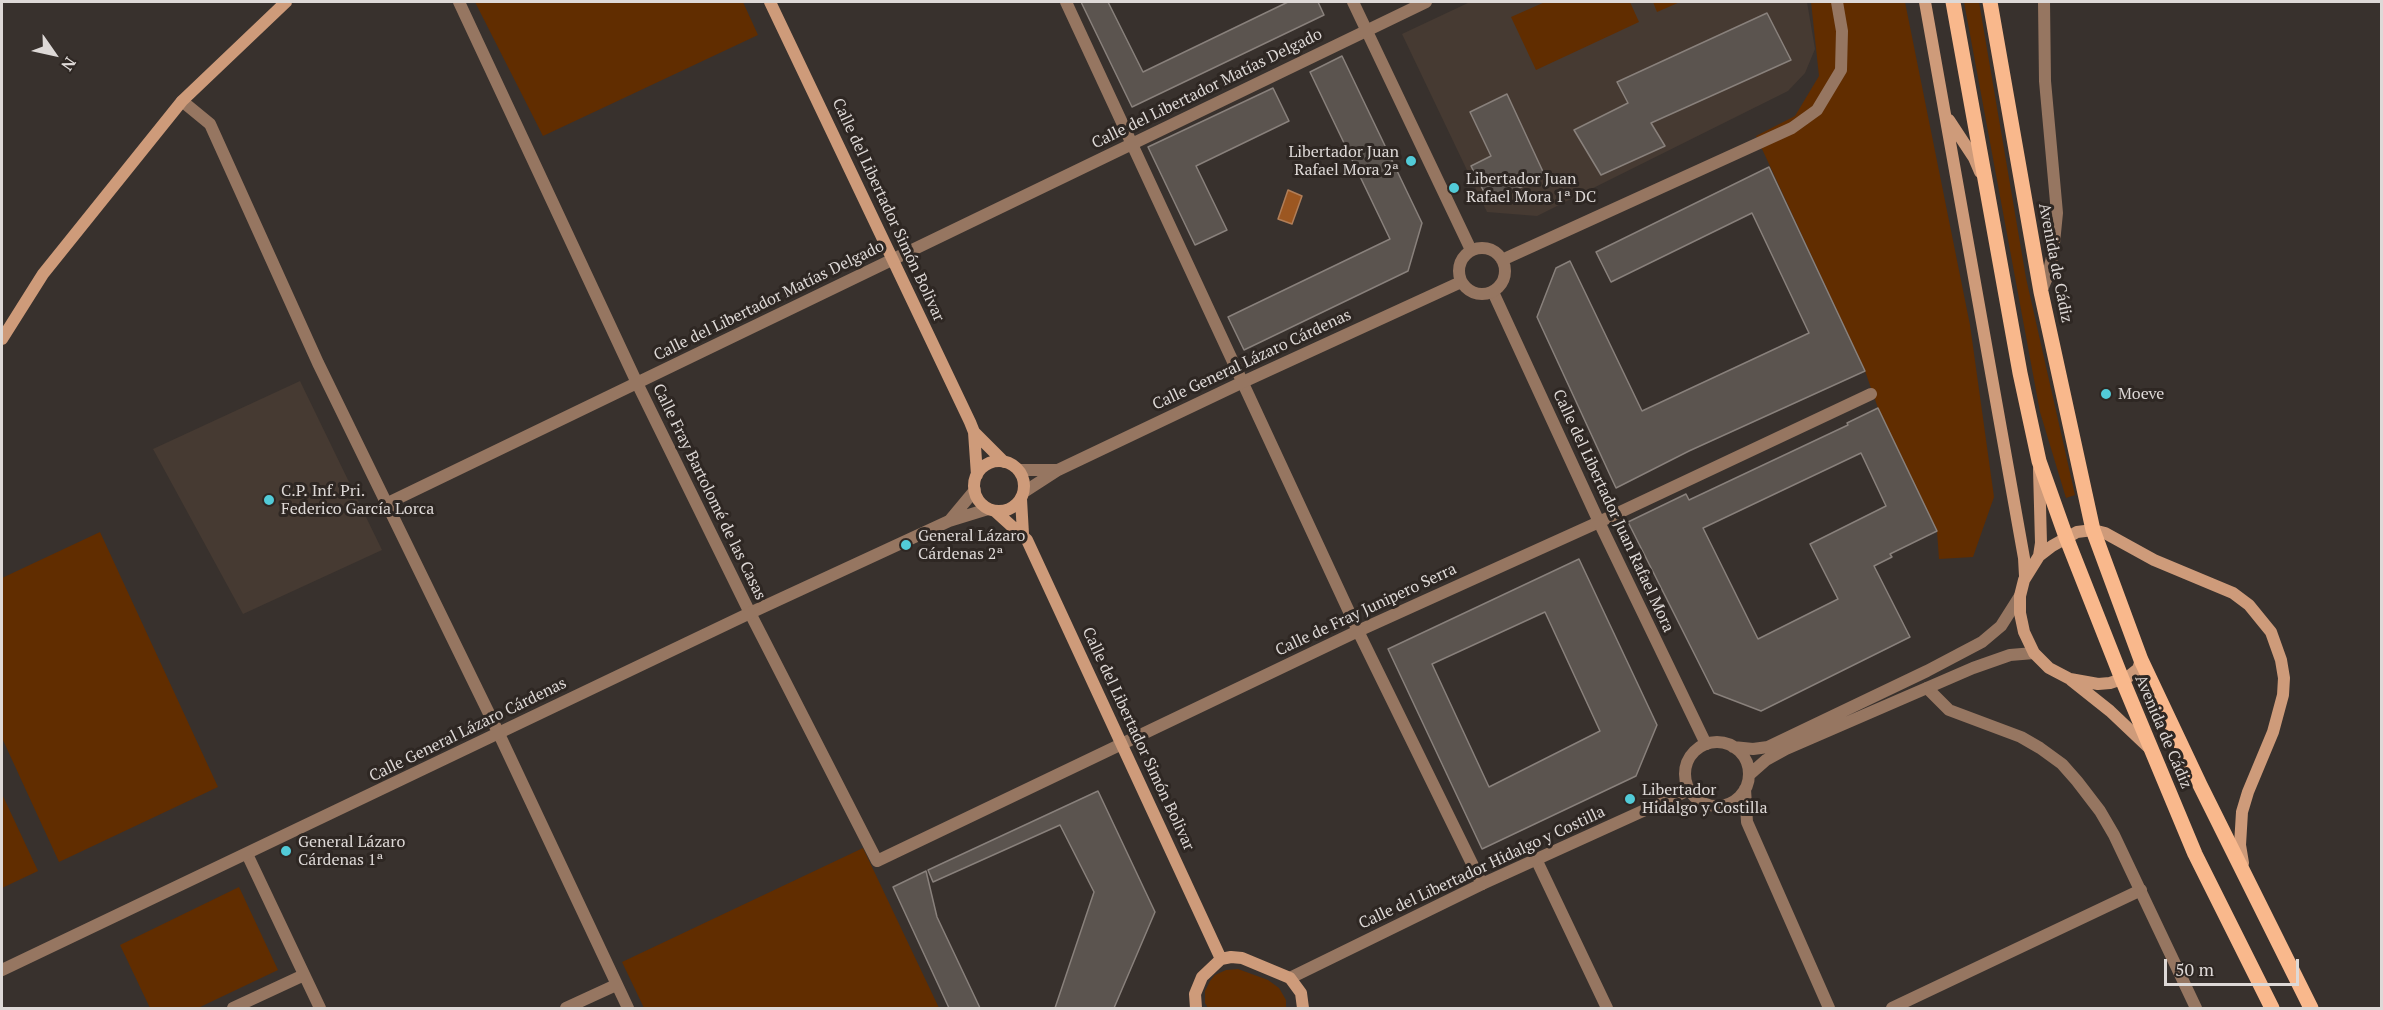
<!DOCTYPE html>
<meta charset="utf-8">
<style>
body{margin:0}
#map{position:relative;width:2383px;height:1010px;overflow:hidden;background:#38312d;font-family:"PT Serif",serif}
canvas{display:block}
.frame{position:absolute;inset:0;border:3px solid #ded9d7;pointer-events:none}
.north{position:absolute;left:24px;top:24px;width:60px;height:60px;-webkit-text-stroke:4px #2e2723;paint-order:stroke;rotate:124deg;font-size:16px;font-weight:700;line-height:24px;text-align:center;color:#ded9d7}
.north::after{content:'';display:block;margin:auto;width:21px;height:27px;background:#ded9d7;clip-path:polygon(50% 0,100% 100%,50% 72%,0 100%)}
.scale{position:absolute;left:2164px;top:959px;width:135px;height:27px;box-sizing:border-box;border:3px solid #ded9d7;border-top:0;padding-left:8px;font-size:18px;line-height:21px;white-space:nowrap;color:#ded9d7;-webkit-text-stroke:4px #2e2723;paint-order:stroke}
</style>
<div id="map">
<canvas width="2383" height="1010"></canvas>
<div class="frame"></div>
<div class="north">N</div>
<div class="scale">50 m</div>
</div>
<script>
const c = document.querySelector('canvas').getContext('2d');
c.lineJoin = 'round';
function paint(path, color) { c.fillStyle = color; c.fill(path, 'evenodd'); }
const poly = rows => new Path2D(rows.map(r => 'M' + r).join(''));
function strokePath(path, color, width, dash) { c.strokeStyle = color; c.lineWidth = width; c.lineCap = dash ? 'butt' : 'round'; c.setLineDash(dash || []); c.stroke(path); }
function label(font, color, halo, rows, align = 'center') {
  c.font = font + ' "PT Serif",serif'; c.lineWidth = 6; c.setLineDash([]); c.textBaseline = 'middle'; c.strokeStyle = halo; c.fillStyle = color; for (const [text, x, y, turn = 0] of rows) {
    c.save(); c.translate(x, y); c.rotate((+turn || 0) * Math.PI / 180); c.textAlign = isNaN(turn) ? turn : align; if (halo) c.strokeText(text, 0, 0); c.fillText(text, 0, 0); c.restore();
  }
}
paint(poly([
 [1470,2,1807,2,1815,49,1805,73,1788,91,1537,216,1487,212,1402,34],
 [300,381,382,550,243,614,153,449]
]), '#463a32');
paint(poly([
 [475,2,743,2,758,35,543,136],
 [1545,2,1630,2,1639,22,1536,70,1511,17],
 [1653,2,1680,2,1657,12],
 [1811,2,1905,2,1970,325,1994,497,1973,557,1939,559,1937,531,1878,408,1865,371,1756,136,1795,116,1819,76],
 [1964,2,1979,2,2026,278,2075,495,2066,498,2040,412],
 [100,532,218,787,59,862,2,738,2,578],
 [2,794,38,871,2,888],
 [863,848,939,1008,644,1008,622,962],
 [239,887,278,970,198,1008,150,1008,120,945],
 [1238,969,1268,980,1279,988,1286,1000,1286,1008,1208,1008,1205,1003,1205,991,1210,981,1215,975,1226,970]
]), '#612d00');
const water = poly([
 [1288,190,1302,196,1292,224,1278,219,1288,190]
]);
paint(water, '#9c5721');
strokePath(water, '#b07e58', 1.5);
const building = poly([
 [1081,2,1108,2,1143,72,1288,2,1318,2,1324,15,1132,107,1081,2],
 [1767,13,1791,60,1651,123,1665,146,1601,175,1574,130,1628,103,1617,82,1767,13],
 [1342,56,1422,223,1408,271,1244,350,1228,317,1390,239,1310,72,1342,56],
 [1273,88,1289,121,1196,166,1227,230,1195,245,1148,147,1273,88],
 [1507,94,1545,176,1489,202,1471,166,1491,156,1470,112,1507,94],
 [1769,167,1865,371,1689,451,1616,488,1537,317,1556,268,1570,261,1642,411,1809,333,1752,213,1611,282,1596,252,1769,167],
 [1878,408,1937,531,1890,554,1892,557,1874,566,1910,637,1761,711,1714,693,1628,522,1686,494,1689,500,1848,425,1847,423,1878,408],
 [1861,453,1886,506,1810,544,1838,599,1758,639,1703,528,1861,453],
 [1579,559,1657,725,1636,776,1482,849,1388,649,1579,559],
 [1545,612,1600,731,1489,787,1432,664,1545,612],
 [1098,791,1155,912,1114,1008,1055,1008,1094,892,1060,825,933,882,928,870,1098,791],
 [926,871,937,917,980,1008,949,1008,893,887,926,871]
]);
paint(building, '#5b544f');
strokePath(building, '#89817c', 1.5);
strokePath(poly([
 [459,2,637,383,750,613,877,861,1358,631,1599,522,1871,394],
 [1066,2,1358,631,1482,884],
 [386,504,1426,2],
 [1536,859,1607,1008],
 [1892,1008,2141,890]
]), '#967661', 12);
strokePath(poly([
 [1353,2,1471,250],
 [182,101,210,124,318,363,499,734,628,1008],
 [1493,292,1599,522,1706,744],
 [1927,688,1949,710,2021,737,2040,748,2062,764,2077,781,2100,811,2114,835,2196,1008],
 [247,854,320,1008],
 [233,1008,304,975],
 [566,1008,616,985]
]), '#967661', 12);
strokePath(poly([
 '1459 271a23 23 0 1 1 46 0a23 23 0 1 1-46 0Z',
 [1502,260,1792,128,1817,110,1841,70,1842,31,1837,2],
 [2041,292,2048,275,2053,253,2057,213,2045,81,2044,2],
 [1019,470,1057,470],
 [1024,492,1058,470,1243,382,1461,282],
 [950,520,975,490],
 '1685 774a32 32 0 1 1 64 0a32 32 0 1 1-64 0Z',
 [1733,747,1753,749,1768,747,1927,671,1982,642,2001,626,2020,596],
 [1749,775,1766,760,1786,749,1973,668,2010,655,2034,653],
 [1745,789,1747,822,1829,1008],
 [2,970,750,613,949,521,988,509],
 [1290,978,1482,884,1689,790]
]), '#967661', 12);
strokePath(poly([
 [770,2,970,422,974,432,977,475],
 [1925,2,2024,558,2025,576],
 [1949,120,1974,158,1980,172],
 [2,339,43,274,182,101,286,2],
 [974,432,1004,462],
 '974 486a25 25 0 1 1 50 0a25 25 0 1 1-50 0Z',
 [2039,469,2041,543,2039,556],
 [1021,499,1023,534],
 [995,511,1027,540,1221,959],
 [2141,660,2138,669,2128,677,2110,683,2098,684,2070,679,2049,668,2034,653,2024,632,2020,613,2020,596,2024,580,2039,556,2052,546,2077,532,2093,530,2105,533,2154,560,2233,593,2249,605,2271,632,2281,660,2284,678,2283,695,2273,732,2248,792,2242,812,2240,845,2243,863],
 [2071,680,2110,711,2148,747],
 [1196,1008,1195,994,1202,977,1221,959,1231,957,1242,958,1290,978,1301,993,1303,1008]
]), '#ce9b7a', 12);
strokePath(poly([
 [1953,2,2020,373,2039,461,2066,537,2122,679,2195,854,2272,1008],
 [1990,2,2041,292,2093,530,2141,660,2200,785,2311,1008]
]), '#f9b88c', 15);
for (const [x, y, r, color] of [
 [1411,161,6,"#52cbd8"],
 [1454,188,6,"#52cbd8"],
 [2106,394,6,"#52cbd8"],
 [269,500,6,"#52cbd8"],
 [906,545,6,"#52cbd8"],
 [1630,799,6,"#52cbd8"],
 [286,851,6,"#52cbd8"]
]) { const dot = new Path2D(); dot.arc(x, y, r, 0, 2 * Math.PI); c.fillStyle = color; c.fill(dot); strokePath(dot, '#2e2723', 2); }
label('16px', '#ded9d7', '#2e2723', [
 ["Calle del Libertador Matías Delgado",1207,89,-26],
 ["Calle del Libertador Simón Bolivar",888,210,65],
 ["Avenida de Cádiz",2055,263,79],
 ["Calle del Libertador Matías Delgado",769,301,-26],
 ["Calle General Lázaro Cárdenas",1252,360,-25],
 ["Calle Fray Bartolomé de las Casas",709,492,64],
 ["Calle del Libertador Juan Rafael Mora",1613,511,65],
 ["Calle de Fray Junipero Serra",1366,610,-25],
 ["Calle General Lázaro Cárdenas",468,730,-26],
 ["Avenida de Cádiz",2163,732,67],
 ["Calle del Libertador Simón Bolivar",1138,739,65],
 ["Calle del Libertador Hidalgo y Costilla",1482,868,-25]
]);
label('16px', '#ded9d7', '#2e2723', [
 ["Libertador Juan",1399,152,"right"],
 ["Rafael Mora 2ª",1399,170,"right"],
 ["Libertador Juan",1466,179],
 ["Rafael Mora 1ª DC",1466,197],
 ["Moeve",2118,394],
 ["C.P. Inf. Pri.",281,491],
 ["Federico García Lorca",281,509],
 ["General Lázaro",918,536],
 ["Cárdenas 2ª",918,554],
 ["Libertador",1642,790],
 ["Hidalgo y Costilla",1642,808],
 ["General Lázaro",298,842],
 ["Cárdenas 1ª",298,860]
], 'left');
</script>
